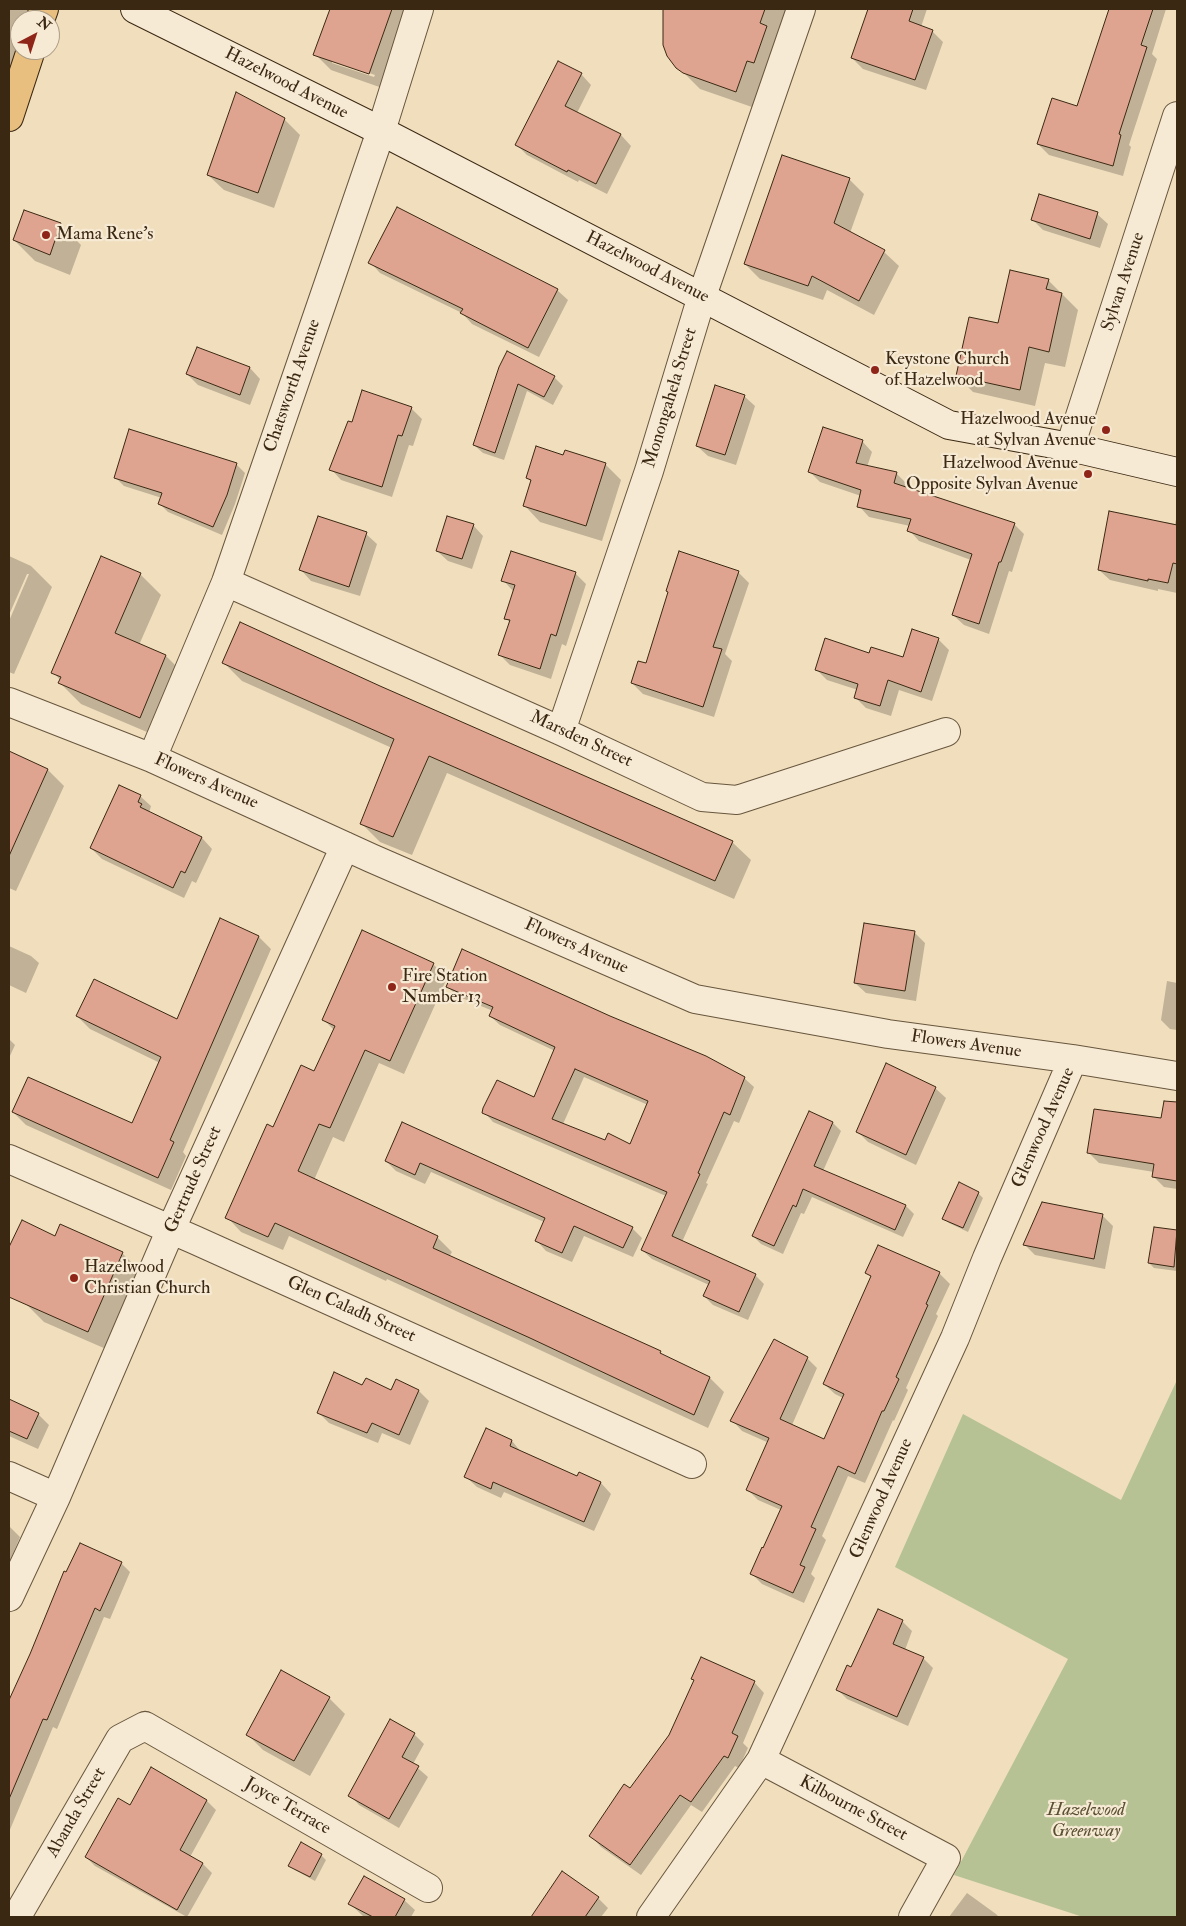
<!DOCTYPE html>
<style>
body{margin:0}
#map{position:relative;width:1186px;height:1926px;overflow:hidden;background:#f1debd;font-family:"IM FELL Double Pica",serif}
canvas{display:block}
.frame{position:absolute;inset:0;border:10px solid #3b2813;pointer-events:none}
.north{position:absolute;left:10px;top:10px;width:50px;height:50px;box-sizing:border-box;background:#f6ead4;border:1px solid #ab9c87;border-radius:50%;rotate:40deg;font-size:14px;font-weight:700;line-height:20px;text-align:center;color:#3b2813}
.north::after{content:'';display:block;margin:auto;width:18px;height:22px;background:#8f2418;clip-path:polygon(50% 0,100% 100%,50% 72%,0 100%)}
</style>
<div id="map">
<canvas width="1186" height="1926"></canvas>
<div class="frame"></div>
<div class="north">N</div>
</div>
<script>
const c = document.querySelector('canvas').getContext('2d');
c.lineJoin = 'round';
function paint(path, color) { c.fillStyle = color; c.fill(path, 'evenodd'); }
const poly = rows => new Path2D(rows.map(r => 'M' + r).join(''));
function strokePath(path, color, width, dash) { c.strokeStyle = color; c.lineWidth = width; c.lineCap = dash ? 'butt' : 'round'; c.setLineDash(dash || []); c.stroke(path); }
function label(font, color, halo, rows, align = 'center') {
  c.font = font + ' "IM FELL Double Pica",serif'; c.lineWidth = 4.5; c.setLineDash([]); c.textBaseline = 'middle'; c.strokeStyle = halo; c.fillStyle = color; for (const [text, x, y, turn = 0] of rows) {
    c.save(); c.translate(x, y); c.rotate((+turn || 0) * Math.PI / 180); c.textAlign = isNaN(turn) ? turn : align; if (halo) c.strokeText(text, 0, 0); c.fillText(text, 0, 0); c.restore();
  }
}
paint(poly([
 [1177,1380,1177,1917,1083,1917,954,1875,1068,1659,895,1567,963,1414,1121,1500]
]), '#b6c294');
paint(poly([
 [9,9,32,9,28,20,20,20,20,43,9,76],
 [331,9,414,9,385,89,331,70,315,54],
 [332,60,375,75,374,77,332,63],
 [666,9,786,9,777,37,783,43,770,78,763,76,752,107,700,89,671,60,664,11],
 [870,9,927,9,921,27,932,31,943,42,926,90,863,69,852,58],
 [1110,9,1166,9,1152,54,1157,59,1129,145,1131,147,1123,176,1049,155,1038,144,1078,108],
 [581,74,591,85,577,113,621,135,631,146,607,194,579,180,578,182,527,155,517,145],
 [284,119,300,135,274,208,224,190,208,175],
 [849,179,864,194,850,233,884,252,899,266,874,315,827,290,823,300,760,279,745,264],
 [1097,214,1108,224,1100,248,1043,230,1032,219],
 [60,224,81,245,70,275,35,261,14,240],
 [370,262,557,290,568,300,539,357,472,324,462,313,380,273],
 [1048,280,1078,310,1065,367,1045,363,1035,406,973,392,957,376,999,325],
 [197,348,250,368,260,379,250,405,198,385,187,374],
 [500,367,554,377,563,386,553,405,527,391,504,460,483,453,474,445],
 [744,396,755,406,736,465,708,456,697,446],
 [411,408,422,419,413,446,409,445,392,497,341,480,331,469,352,423],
 [862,441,872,452,867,467,896,473,906,483,905,487,1014,524,1024,534,1012,572,1009,571,989,634,964,625,953,615,971,560,919,541,909,530,910,526,869,517,859,506,861,496,820,482,810,472],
 [564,456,605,464,621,480,602,541,540,522,525,506,532,482,527,478],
 [236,464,245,473,235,504,222,535,168,512,159,503,162,498,124,486,115,477],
 [1177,515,1177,593,1158,589,1158,591,1110,580,1099,570,1165,522,1175,524],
 [473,525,483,536,472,569,448,561,437,551],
 [366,534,377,544,360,596,311,581,301,570],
 [512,553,576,574,586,584,566,646,562,644,551,679,510,665,500,655,510,623,506,618,513,591,503,580],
 [9,556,31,566,52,587,14,674,9,672,9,621,29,574,27,574,9,615],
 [738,572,749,583,725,654,732,661,714,717,643,694,632,683,646,665,669,593,667,591],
 [140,574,161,595,139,645,166,656,187,677,161,738,81,704,60,683,61,681,53,672],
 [938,639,949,650,932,701,899,690,891,716,866,708,855,697,858,690,827,680,816,669,869,654,903,659],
 [223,662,379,687,732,842,751,860,734,899,447,773,412,855,380,842,361,823,392,748,242,681],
 [9,752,48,770,64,786,16,891,9,888],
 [140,796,151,806,149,813,202,838,212,849,196,883,192,881,184,898,102,859,91,848],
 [914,932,925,943,916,1001,866,993,855,983],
 [259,937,271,949,183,1152,186,1156,171,1190,26,1125,13,1112,132,1125,160,1063,90,1029,77,1016,178,1021],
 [9,946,31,956,39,963,26,993,9,985],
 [433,964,447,978,404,1074,379,1063,344,1142,333,1137,314,1180,437,1237,452,1252,449,1257,660,1352,665,1357,710,1378,724,1392,708,1428,387,1279,386,1281,289,1236,283,1250,241,1232,227,1217,274,1129,315,1073,334,1030,324,1020],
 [1167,981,1177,983,1177,1030,1170,1029,1161,1020],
 [447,986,744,1078,754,1087,739,1123,734,1121,706,1183,708,1184,682,1242,755,1275,764,1284,748,1320,713,1305,704,1296,709,1285,652,1259,642,1250,666,1196,493,1122,484,1112,535,1099,555,1051,500,1025,490,1016,493,1011,457,996],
 [584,1077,648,1105,631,1145,605,1141,563,1124],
 [9,1039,15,1045,9,1058],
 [935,1088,946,1098,916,1165,868,1142,857,1131],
 [1163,1114,1177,1116,1177,1189,1164,1187,1153,1176,1154,1172,1099,1163,1088,1152,1162,1120],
 [833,1123,841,1131,823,1171,906,1206,914,1214,903,1237,812,1197,804,1214,801,1213,783,1254,761,1244,753,1236],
 [403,1124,632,1228,642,1238,633,1257,584,1236,572,1262,546,1251,536,1240,544,1222,431,1172,425,1184,396,1171,386,1161],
 [978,1193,983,1198,968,1232,949,1223,944,1218],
 [1102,1215,1113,1226,1105,1269,1035,1255,1024,1244],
 [23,1222,55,1238,122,1253,141,1272,106,1349,44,1322,9,1287,9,1250],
 [1155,1228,1177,1232,1177,1271,1154,1268,1149,1263],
 [867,1273,939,1273,950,1284,936,1314,938,1316,906,1388,908,1390,894,1421,893,1420,865,1483,848,1476,822,1536,826,1540,811,1574,815,1578,804,1603,762,1584,751,1573,764,1550,781,1510,758,1500,748,1490,769,1443,742,1431,732,1420,807,1358,817,1368,792,1425,824,1440,843,1398,835,1394,824,1384,871,1277],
 [363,1387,392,1392,419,1391,429,1401,410,1445,382,1433,378,1443,329,1423,318,1412],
 [9,1401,38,1414,49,1425,38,1449,9,1436],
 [512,1441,522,1453,578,1478,580,1474,601,1483,611,1494,594,1531,504,1492,501,1498,477,1487,466,1477],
 [9,1526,20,1537,9,1563],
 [121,1563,130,1572,110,1619,104,1617,57,1729,53,1727,9,1832,9,1713,11,1706,9,1703,17,1683],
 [902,1621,912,1631,905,1650,923,1658,933,1668,908,1726,847,1699,837,1689,851,1668],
 [754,1682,764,1693,743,1743,748,1748,739,1768,735,1766,702,1812,691,1805,641,1875,601,1847,591,1836,630,1790,670,1736],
 [329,1698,345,1714,310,1776,263,1750,247,1734],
 [414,1734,424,1744,413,1764,428,1777,399,1828,359,1805,350,1795],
 [207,1801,216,1810,190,1857,203,1864,212,1873,187,1917,95,1866,86,1857,130,1807],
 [321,1855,326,1860,315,1881,295,1870,290,1865],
 [563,1873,598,1898,608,1908,601,1917,532,1917],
 [967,1893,996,1914,999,1917,949,1917],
 [404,1900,415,1910,411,1917,362,1917,363,1916,350,1904]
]), '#0003');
const building = poly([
 [330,9,392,9,369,74,313,55,330,9],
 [663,9,765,9,760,23,767,26,754,63,747,61,736,92,683,73,676,68,667,56,663,45,663,9],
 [868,9,913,9,909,21,933,30,915,80,851,58,868,9],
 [1109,9,1153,9,1141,45,1147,47,1119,134,1121,135,1113,166,1037,144,1052,98,1077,106,1109,9],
 [558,61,582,73,565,106,621,134,596,184,568,170,567,172,515,145,558,61],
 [236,92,285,118,258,193,207,175,236,92],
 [782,155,850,178,834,223,885,250,859,301,812,276,808,286,744,264,782,155],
 [1039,194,1098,212,1090,239,1031,220,1039,194],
 [397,207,558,289,528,348,460,313,463,309,368,263,397,207],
 [24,210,61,223,50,255,13,240,24,210],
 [1010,270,1049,279,1046,289,1062,293,1049,352,1029,347,1020,390,956,376,969,317,998,323,1010,270],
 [197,347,250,367,240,395,186,374,197,347],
 [507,351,555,376,544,397,518,384,495,453,473,445,499,367,507,351],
 [715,385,745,395,725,455,696,446,715,385],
 [362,390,412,407,402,436,398,435,382,487,329,470,348,421,352,422,362,390],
 [823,427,863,440,856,463,897,472,894,483,1015,523,1001,562,999,562,979,624,952,615,972,554,907,531,911,519,857,507,861,490,808,472,823,427],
 [129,429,237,463,227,495,213,527,158,504,162,493,114,478,129,429],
 [536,446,563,455,565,450,606,463,586,526,523,506,531,480,526,478,536,446],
 [1109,511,1177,525,1177,564,1173,563,1168,583,1148,579,1148,581,1098,570,1109,511],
 [318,516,367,532,349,587,299,570,318,516],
 [447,516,474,524,462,559,436,551,447,516],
 [511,551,576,572,556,636,551,634,540,669,498,655,510,620,504,619,515,585,501,581,511,551],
 [679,551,739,571,713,647,722,649,703,707,631,683,638,661,646,663,668,592,666,591,679,551],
 [101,556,141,573,115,633,166,655,140,718,58,683,61,677,51,673,101,556],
 [240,622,380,686,733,841,715,881,429,756,393,837,360,824,394,739,222,663,240,622],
 [912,629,939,638,921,692,888,680,880,706,854,698,858,684,815,670,825,638,869,653,871,647,903,657,912,629],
 [9,751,48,769,9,856,9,751],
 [119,785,141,795,138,802,142,804,140,807,202,837,185,873,181,871,173,888,90,848,119,785],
 [220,918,259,936,170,1140,174,1142,158,1178,12,1112,28,1077,132,1123,161,1057,76,1016,94,979,177,1019,220,918],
 [864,923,915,931,905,991,854,983,864,923],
 [362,930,434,963,390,1061,365,1050,330,1128,319,1124,298,1171,438,1236,433,1248,661,1351,660,1353,710,1377,694,1415,530,1338,275,1223,268,1237,225,1218,267,1124,273,1127,301,1065,314,1071,335,1026,322,1020,362,930],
 [462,949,610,1016,706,1056,745,1077,730,1115,724,1112,698,1173,700,1174,672,1236,756,1274,739,1312,703,1296,710,1281,641,1250,667,1192,482,1113,483,1108,497,1080,534,1097,555,1047,489,1016,493,1007,446,987,462,949],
 [575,1069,648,1101,630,1144,608,1133,605,1140,552,1119,575,1069],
 [886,1063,936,1087,906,1155,856,1132,886,1063],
 [1164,1101,1177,1102,1177,1181,1152,1177,1154,1164,1087,1153,1094,1109,1161,1118,1164,1101],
 [809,1111,833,1122,814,1166,906,1205,895,1230,803,1189,796,1207,793,1205,774,1246,752,1236,809,1111],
 [402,1122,633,1227,623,1248,574,1226,562,1253,535,1241,545,1218,420,1163,415,1175,385,1161,402,1122],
 [959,1182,979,1192,963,1228,942,1219,959,1182],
 [1042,1202,1103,1214,1094,1259,1023,1245,1042,1202],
 [22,1220,55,1236,60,1224,123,1252,88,1332,9,1297,9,1247,22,1220],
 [1154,1227,1177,1230,1174,1267,1148,1263,1154,1227],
 [878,1245,940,1272,926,1304,928,1305,896,1377,899,1379,884,1411,882,1411,855,1474,838,1466,811,1527,816,1529,800,1565,805,1567,793,1593,750,1574,762,1547,763,1548,782,1506,746,1490,769,1438,730,1421,774,1339,808,1357,780,1419,824,1439,844,1394,823,1384,871,1276,865,1273,878,1245],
 [334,1372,362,1385,366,1378,391,1390,396,1379,419,1390,399,1435,372,1423,367,1433,317,1413,334,1372],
 [9,1399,39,1413,27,1439,9,1431,9,1399],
 [486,1428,512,1440,510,1446,577,1476,579,1472,601,1482,584,1522,493,1482,491,1489,464,1477,486,1428],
 [80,1543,122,1562,100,1611,95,1608,47,1720,43,1719,9,1799,9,1700,30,1654,64,1571,66,1572,80,1543],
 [878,1609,903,1620,893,1644,924,1657,897,1717,836,1690,847,1665,851,1667,878,1609],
 [701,1657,755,1681,732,1733,738,1736,728,1758,724,1756,691,1802,680,1795,630,1865,589,1836,624,1784,630,1788,669,1735,694,1680,691,1679,701,1657],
 [281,1670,330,1697,294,1761,246,1735,281,1670],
 [390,1719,415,1733,402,1757,419,1766,389,1819,348,1796,390,1719],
 [151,1767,207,1800,180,1850,203,1863,177,1910,85,1857,118,1798,130,1805,151,1767],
 [301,1842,322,1854,310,1877,288,1866,301,1842],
 [562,1871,599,1897,585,1917,531,1917,562,1871],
 [364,1876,405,1899,395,1917,373,1917,348,1904,364,1876]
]);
paint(building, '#dea490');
strokePath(building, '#3b2813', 1);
const street = poly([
 [1070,447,1177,116],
 [226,582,561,731,702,797,737,800,946,732],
 [9,702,152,758,371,858,695,999,888,1034,1073,1059,1177,1076],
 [561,731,649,471,702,296,801,9],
 [152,758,226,582,381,131,419,9],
 [9,1159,195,1240,692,1464],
 [9,1476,56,1497],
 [9,1597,56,1497,171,1229,345,846],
 [761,1760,946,1858,913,1917],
 [20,1911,120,1739,145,1726,428,1888],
 [651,1917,761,1760,955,1338,987,1258,1073,1059]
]);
const secondary = poly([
 [135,9,381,131,949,425,1070,447,1177,472]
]);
const primary = poly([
 [40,20,44,9],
 [9,117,31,50]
]);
strokePath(street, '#68563e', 30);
strokePath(secondary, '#3b2813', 30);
strokePath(primary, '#3b2813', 30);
strokePath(street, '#f6ead4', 28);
strokePath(secondary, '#f6ead4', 28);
strokePath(primary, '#e8bf7e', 28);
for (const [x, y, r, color] of [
 [46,235,5,"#8f2418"],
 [875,370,5,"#8f2418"],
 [1106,430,5,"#8f2418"],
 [1088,474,5,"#8f2418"],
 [392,987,5,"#8f2418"],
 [74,1278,5,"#8f2418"]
]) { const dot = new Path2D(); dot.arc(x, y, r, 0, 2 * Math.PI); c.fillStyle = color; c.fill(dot); strokePath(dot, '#f6ead4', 2); }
label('18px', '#3b2813', '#f6ead4', [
 ["Hazelwood Avenue",286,84,27],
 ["Hazelwood Avenue",647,268,27],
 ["Sylvan Avenue",1124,282,-72],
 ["Chatsworth Avenue",293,386,-71],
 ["Monongahela Street",671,398,-73],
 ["Marsden Street",581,740,25],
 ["Flowers Avenue",206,782,24],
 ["Flowers Avenue",576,947,24],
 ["Flowers Avenue",966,1045,8],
 ["Glenwood Avenue",1044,1128,-66],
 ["Gertrude Street",194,1180,-66],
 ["Glen Caladh Street",351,1310,24],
 ["Glenwood Avenue",882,1499,-66],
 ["Joyce Terrace",287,1807,30],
 ["Kilbourne Street",853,1809,28],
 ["Abanda Street",77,1813,-60]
]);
label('18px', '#3b2813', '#f6ead4', [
 ["Mama Rene's",56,235],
 ["Keystone Church",885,360],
 ["of Hazelwood",885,381],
 ["Hazelwood Avenue",1096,420,"right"],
 ["at Sylvan Avenue",1096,441,"right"],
 ["Hazelwood Avenue",1078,464,"right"],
 ["Opposite Sylvan Avenue",1078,485,"right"],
 ["Fire Station",402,977],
 ["Number 13",402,998],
 ["Hazelwood",84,1268],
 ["Christian Church",84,1289]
], 'left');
label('italic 18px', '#5a4e33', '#f6ead4', [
 ["Hazelwood",1086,1811],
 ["Greenway",1086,1832]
]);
</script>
